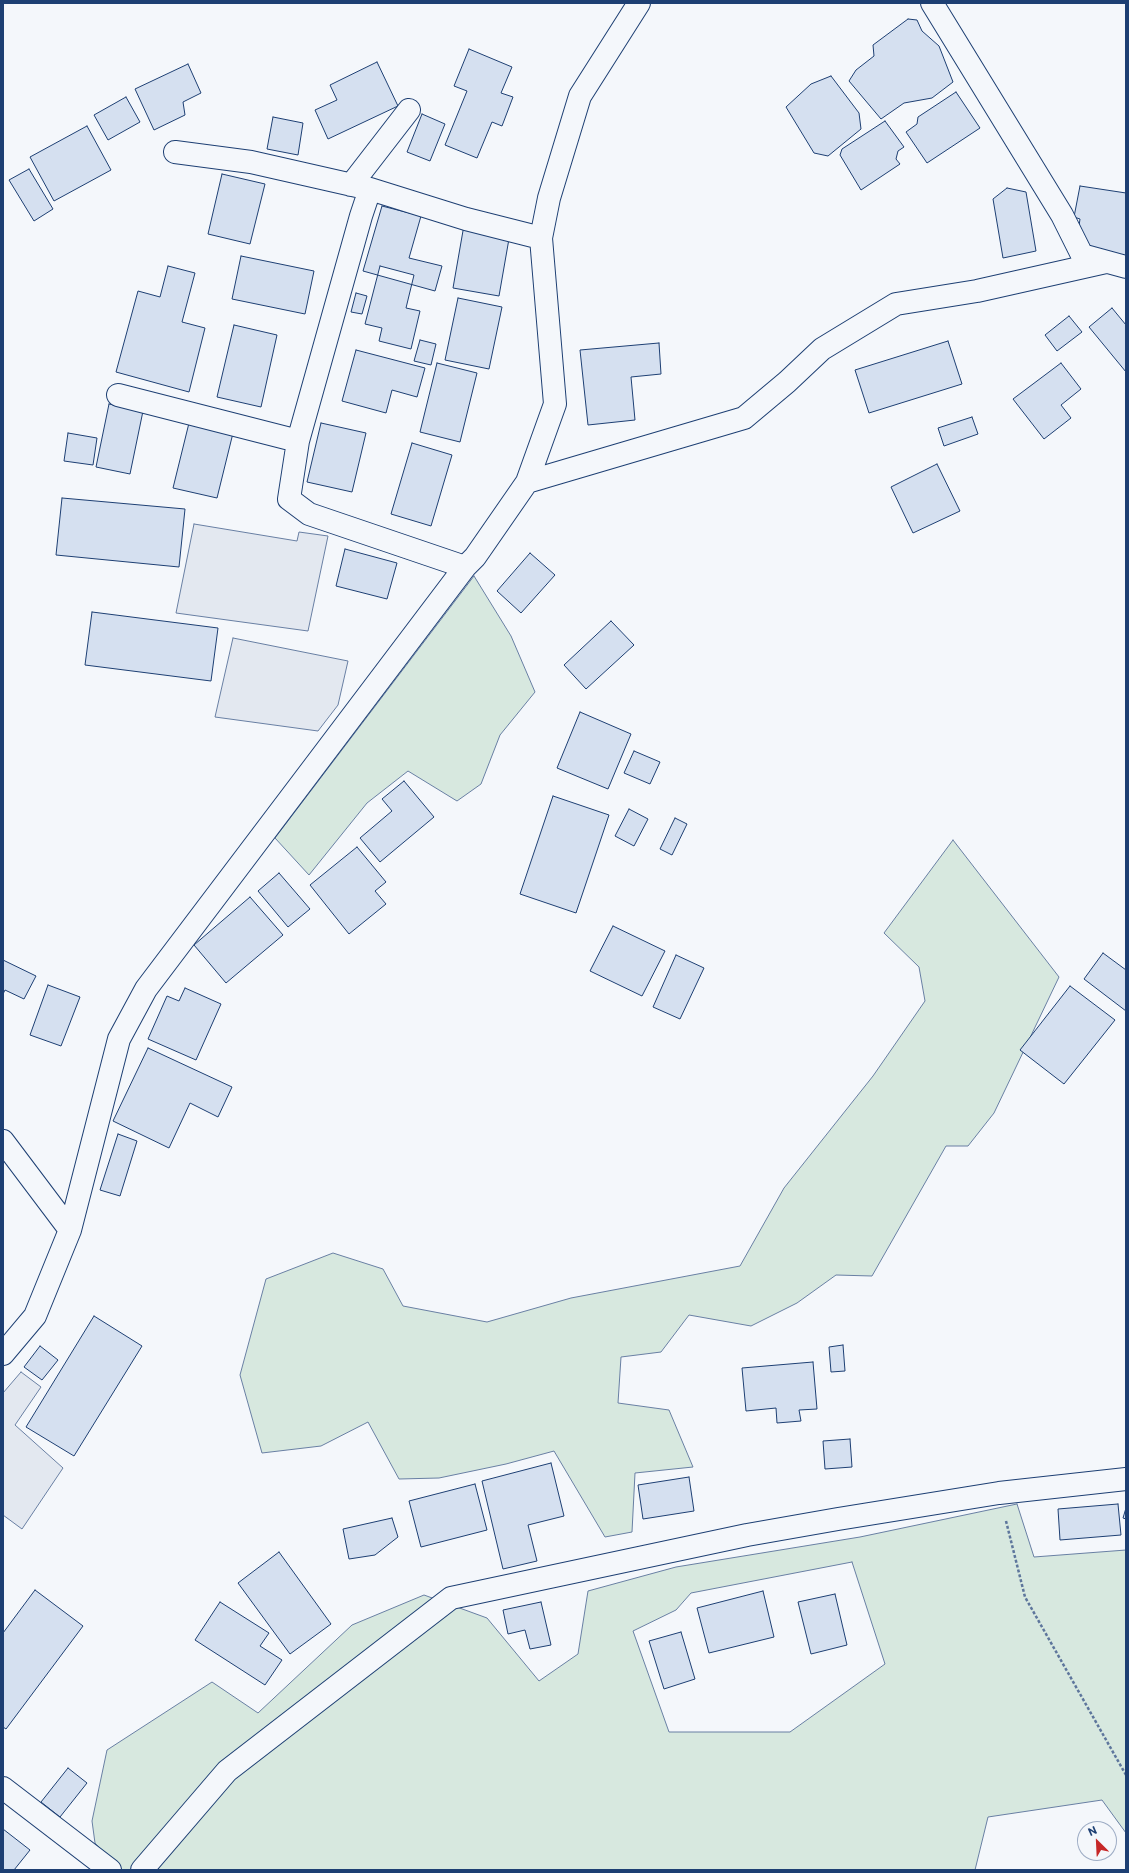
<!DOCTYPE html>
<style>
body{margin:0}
#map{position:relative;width:1129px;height:1873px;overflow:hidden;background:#f4f7fb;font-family:Commissioner,sans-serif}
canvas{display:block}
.frame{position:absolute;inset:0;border:4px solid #1d3f73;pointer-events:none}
.north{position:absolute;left:1077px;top:1821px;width:40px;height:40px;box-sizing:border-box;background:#f4f7fb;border:1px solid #9eadc5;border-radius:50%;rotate:336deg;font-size:11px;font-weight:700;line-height:16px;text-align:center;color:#1d3f73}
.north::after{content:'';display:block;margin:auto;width:14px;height:18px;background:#c62828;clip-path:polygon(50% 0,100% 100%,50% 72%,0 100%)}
</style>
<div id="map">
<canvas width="1129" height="1873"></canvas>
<div class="frame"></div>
<div class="north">N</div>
</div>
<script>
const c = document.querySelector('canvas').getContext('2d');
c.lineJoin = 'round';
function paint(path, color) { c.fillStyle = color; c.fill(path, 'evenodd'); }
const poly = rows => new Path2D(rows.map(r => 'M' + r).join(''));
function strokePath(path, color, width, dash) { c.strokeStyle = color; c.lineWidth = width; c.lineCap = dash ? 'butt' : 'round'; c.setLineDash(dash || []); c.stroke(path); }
const green = poly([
 [474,576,511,636,535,692,500,735,481,784,457,801,408,771,367,803,309,875,275,838,474,576],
 [953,840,1059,977,994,1113,968,1146,946,1146,872,1276,836,1275,797,1303,751,1326,689,1315,661,1352,621,1357,618,1403,669,1410,693,1467,635,1473,632,1532,605,1537,554,1451,506,1464,439,1478,399,1479,368,1422,321,1446,262,1453,240,1375,266,1279,333,1253,383,1269,403,1306,487,1322,571,1298,740,1266,784,1188,873,1076,925,1001,919,967,884,933,953,840],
 [1017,1504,1034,1557,1126,1550,1126,1833,1102,1800,988,1817,975,1870,119,1870,95,1843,92,1821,107,1750,212,1682,258,1713,352,1625,424,1595,487,1618,539,1681,578,1654,588,1591,676,1567,860,1537,1017,1504],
 [852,1562,885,1664,790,1732,669,1732,633,1631,676,1610,691,1593,852,1562]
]);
paint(green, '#d7e8df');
strokePath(green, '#687fa3', 1);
const parking = poly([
 [194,524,297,541,299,532,328,536,308,631,176,613,194,524],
 [233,638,348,661,338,705,318,731,215,717,233,638],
 [21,1372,41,1387,15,1425,63,1468,22,1529,3,1515,3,1393,21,1372]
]);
paint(parking, '#e3e8f0');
strokePath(parking, '#687fa3', 1);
const building = poly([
 [908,19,917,20,922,31,939,46,953,82,932,98,904,103,881,119,849,81,856,70,874,56,873,45,908,19],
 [469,49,512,67,501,93,513,97,502,126,492,122,477,158,445,145,467,91,454,86,469,49],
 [377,62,398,106,328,139,315,110,337,100,330,85,377,62],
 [188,64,201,93,183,102,185,115,154,130,135,89,188,64],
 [831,76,859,113,861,129,828,156,814,153,786,107,811,84,831,76],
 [956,92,980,128,927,163,906,132,917,124,918,117,956,92],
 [126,97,140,122,108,140,94,115,126,97],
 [422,114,445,124,430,161,407,152,422,114],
 [273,117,303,123,298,155,267,149,273,117],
 [885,121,904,147,898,151,896,159,900,164,861,190,840,155,842,149,885,121],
 [87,126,111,170,54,201,30,157,87,126],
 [29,169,53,209,34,221,9,180,29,169],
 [222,174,265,184,250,244,208,234,222,174],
 [1080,186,1126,193,1126,261,1088,251,1078,233,1080,219,1074,217,1080,186],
 [1007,188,1026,192,1036,251,1003,258,993,199,1007,188],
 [382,206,421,216,409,258,442,266,435,291,363,271,382,206],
 [464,225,510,233,499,296,453,288,464,225],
 [241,256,314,271,305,314,232,299,241,256],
 [168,266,195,273,182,322,205,328,189,392,116,372,138,291,160,297,168,266],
 [380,266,414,275,406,308,420,311,411,349,379,341,382,328,365,324,380,266],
 [356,293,367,296,362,314,351,312,356,293],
 [458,298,502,307,489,369,445,360,458,298],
 [1112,308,1126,325,1126,372,1089,327,1112,308],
 [1069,316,1082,332,1057,351,1045,335,1069,316],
 [234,325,277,335,261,407,217,397,234,325],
 [420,340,436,344,431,365,414,361,420,340],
 [948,341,962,384,869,413,855,370,948,341],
 [659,343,661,374,631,377,635,420,588,425,580,350,659,343],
 [356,350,425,368,417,397,392,390,386,413,342,401,356,350],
 [437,363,477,373,460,442,420,432,437,363],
 [1061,363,1081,389,1061,405,1071,418,1044,439,1013,399,1061,363],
 [109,404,143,411,130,474,96,467,109,404],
 [972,417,978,434,944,446,938,428,972,417],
 [189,423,233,433,217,498,173,488,189,423],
 [321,423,366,433,352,492,307,482,321,423],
 [68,433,97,438,93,465,64,461,68,433],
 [412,443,452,455,431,526,391,514,412,443],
 [937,464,960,511,913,533,891,487,937,464],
 [62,498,185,509,179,567,56,555,62,498],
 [345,549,397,563,387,599,336,586,345,549],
 [530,553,555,575,521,613,497,591,530,553],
 [92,612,218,628,211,681,85,665,92,612],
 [611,621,634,645,586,689,564,665,611,621],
 [580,712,631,734,608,789,557,768,580,712],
 [634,751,660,762,650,784,624,773,634,751],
 [404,781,434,817,380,862,360,838,392,811,382,799,404,781],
 [553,796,609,815,576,913,520,894,553,796],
 [629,809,648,819,634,846,615,836,629,809],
 [675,818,687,824,672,855,660,849,675,818],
 [357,847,386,882,375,891,386,904,349,934,310,885,357,847],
 [279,873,310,909,288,927,258,891,279,873],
 [250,897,283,935,226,983,194,945,250,897],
 [613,926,665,951,642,996,590,971,613,926],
 [1103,953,1126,970,1126,1011,1084,979,1103,953],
 [676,955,704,968,680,1019,653,1007,676,955],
 [3,960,36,976,24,999,5,990,3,994,3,960],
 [48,985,80,997,61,1046,30,1035,48,985],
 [1070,986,1115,1020,1064,1084,1020,1050,1070,986],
 [185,988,221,1004,196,1060,148,1039,167,996,179,1001,185,988],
 [148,1048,232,1087,218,1117,190,1103,169,1148,113,1121,148,1048],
 [118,1134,137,1141,120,1196,100,1190,118,1134],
 [94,1316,142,1346,74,1456,26,1427,94,1316],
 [843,1345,845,1371,831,1372,829,1347,843,1345],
 [40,1346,58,1360,42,1380,24,1367,40,1346],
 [813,1362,817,1409,799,1410,801,1421,777,1423,776,1408,746,1411,742,1368,813,1362],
 [850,1439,852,1467,825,1469,823,1441,850,1439],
 [551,1463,564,1516,528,1525,537,1561,503,1569,482,1481,551,1463],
 [689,1477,694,1511,643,1519,638,1485,689,1477],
 [475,1484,487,1530,421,1547,409,1501,475,1484],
 [1118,1504,1121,1535,1060,1540,1058,1509,1118,1504],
 [1126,1508,1126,1519,1123,1518,1126,1508],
 [392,1518,398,1537,375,1555,349,1559,343,1529,392,1518],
 [279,1552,331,1624,290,1654,238,1583,279,1552],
 [35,1590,83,1626,6,1729,3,1727,3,1633,35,1590],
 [763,1591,774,1637,709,1653,697,1608,763,1591],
 [835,1594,847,1645,811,1654,798,1602,835,1594],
 [220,1602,269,1633,260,1646,282,1660,265,1685,195,1640,220,1602],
 [541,1602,551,1645,530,1649,525,1630,508,1634,503,1610,541,1602],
 [681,1632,695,1679,664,1689,649,1641,681,1632],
 [68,1768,87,1783,60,1817,41,1802,68,1768],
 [3,1829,30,1850,14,1870,3,1870,3,1829]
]);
paint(building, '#d5e0f0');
strokePath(building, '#1d3f73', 1);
const minor = poly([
 [932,3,1062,215,1082,255,1126,267],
 [175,152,251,162,370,189],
 [351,185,409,110],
 [118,395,298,441],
 [527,482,744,418,787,382,822,349,896,304,977,291,1106,262],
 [465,567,309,514,289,499,298,441,361,216,370,189,466,219,541,238],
 [3,1141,70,1230],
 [3,1354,35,1316,70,1230,119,1039,146,989,465,567,475,557,527,482,555,404,541,238,549,198,580,96,639,3],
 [3,1788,110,1870],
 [142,1870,227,1771,451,1598,747,1535,838,1519,999,1493,1126,1479]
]);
strokePath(minor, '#1d3f73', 24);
strokePath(poly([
 [1006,1521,1025,1597,1126,1775]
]), '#5e769c', 2.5, [3, 2]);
strokePath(minor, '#f4f7fb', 22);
</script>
